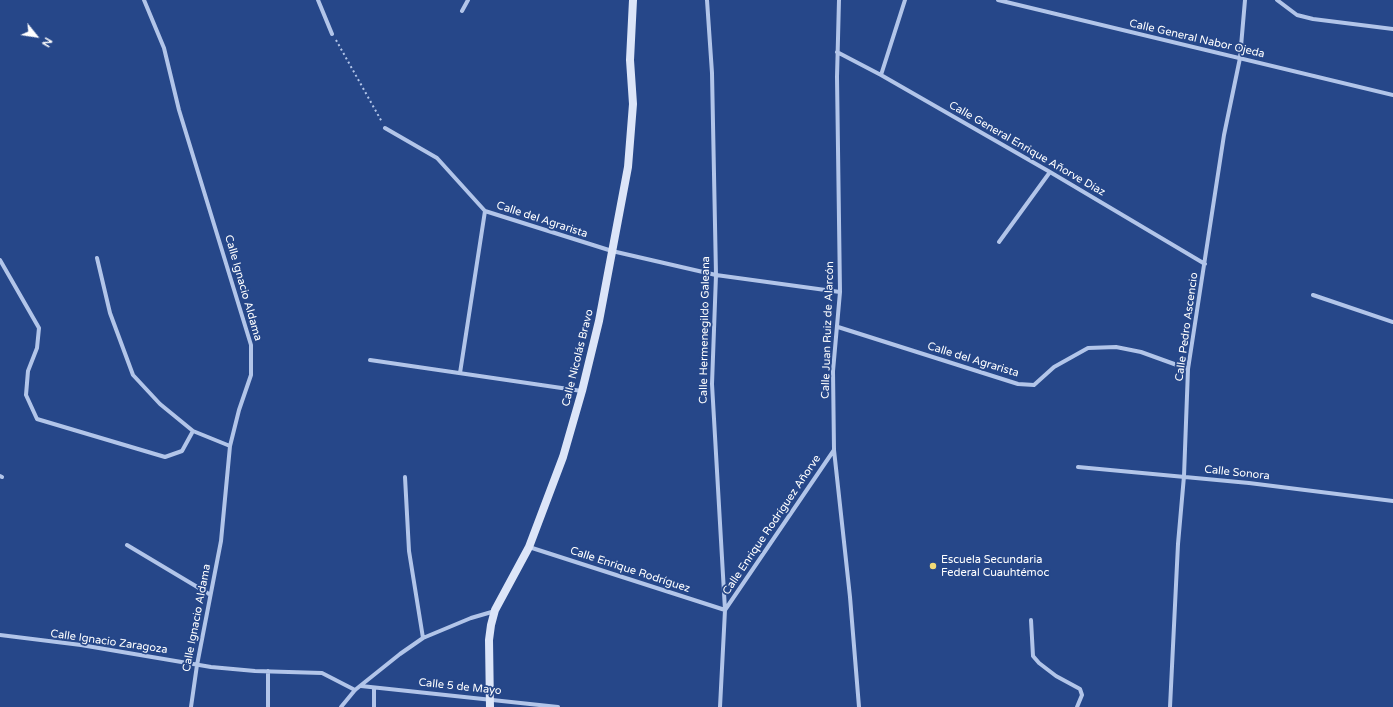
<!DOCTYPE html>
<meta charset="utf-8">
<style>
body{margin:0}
#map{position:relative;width:1393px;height:707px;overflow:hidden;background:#264789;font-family:"Varela Round",sans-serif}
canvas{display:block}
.north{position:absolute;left:16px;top:16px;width:40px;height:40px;-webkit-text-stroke:3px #264789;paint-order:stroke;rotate:120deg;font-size:11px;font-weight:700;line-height:16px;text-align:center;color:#fff}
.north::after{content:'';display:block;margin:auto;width:14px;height:18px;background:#fff;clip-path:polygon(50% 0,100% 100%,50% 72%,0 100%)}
</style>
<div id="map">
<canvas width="1393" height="707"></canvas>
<div class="north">N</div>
</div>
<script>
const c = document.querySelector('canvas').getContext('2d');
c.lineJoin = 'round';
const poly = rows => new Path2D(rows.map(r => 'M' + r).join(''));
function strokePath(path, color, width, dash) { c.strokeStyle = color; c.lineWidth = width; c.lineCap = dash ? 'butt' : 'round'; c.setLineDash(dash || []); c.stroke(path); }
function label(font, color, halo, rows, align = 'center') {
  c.font = font + ' "Varela Round",sans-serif'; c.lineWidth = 3.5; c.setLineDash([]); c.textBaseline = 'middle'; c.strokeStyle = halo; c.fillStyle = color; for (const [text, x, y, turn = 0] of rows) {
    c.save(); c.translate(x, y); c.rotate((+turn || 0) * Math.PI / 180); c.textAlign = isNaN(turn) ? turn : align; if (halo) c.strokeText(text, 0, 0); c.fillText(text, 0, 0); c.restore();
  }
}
strokePath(poly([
 [336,40,382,122]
]), '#b2c5e9', 2, [2, 3]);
strokePath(poly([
 [144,0,164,48,179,110,251,345,251,375,239,410,230,446,221,541,197,665,191,707],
 [318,0,332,34],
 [707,0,712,73,716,275,712,384,725,610,720,707],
 [839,0,837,77,840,292,833,371,834,450,850,597,859,707],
 [998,0,1393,95],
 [1277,0,1297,15,1313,19,1393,29],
 [462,11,468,0],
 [837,52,881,75,1050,172,1205,264],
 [881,75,905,0],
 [385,128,437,158,485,211,612,251,716,275,840,292],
 [999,242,1050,172],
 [97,258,110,313,133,375,160,404,193,431,230,446],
 [0,260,39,328,37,348,28,371,26,395,37,419,165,457,182,451,193,431],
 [1313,295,1393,322],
 [838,327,1018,384,1034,385,1054,367,1088,348,1116,347,1141,352,1188,369],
 [370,360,582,391],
 [460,373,485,211],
 [1078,467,1249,483,1393,501],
 [0,476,2,477],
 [405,477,409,551,423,638],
 [127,545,209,594],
 [529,547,725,610,834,450],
 [1031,620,1033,656,1039,663,1056,676,1080,689,1082,695,1077,707],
 [0,635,81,645,211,667,255,671,322,673,355,690],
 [361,686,558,707],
 [374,688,374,707],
 [268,707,268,671],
 [341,707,355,690,400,654,423,638,471,618,495,611],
 [1170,707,1178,544,1184,476,1188,369,1224,135,1240,58,1245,0]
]), '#b2c5e9', 4);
strokePath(poly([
 [490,707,489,640,491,625,495,610,529,547,563,457,582,391,599,321,628,167,633,104,630,60,633,0]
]), '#dce5f8', 8);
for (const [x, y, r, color] of [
 [933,566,4,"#f3db77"]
]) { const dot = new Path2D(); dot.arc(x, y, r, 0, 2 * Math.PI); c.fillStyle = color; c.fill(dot); strokePath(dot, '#264789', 1.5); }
label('11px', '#fff', '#264789', [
 ["Calle General Nabor Ojeda",1197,39,13],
 ["Calle General Enrique Añorve Díaz",1027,149,30],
 ["Calle del Agrarista",542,220,18],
 ["Calle Ignacio Aldama",243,288,74],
 ["Calle Pedro Ascencio",1187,327,-82],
 ["Calle Hermenegildo Galeana",705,330,-89],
 ["Calle Juan Ruiz de Alarcón",828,330,-88],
 ["Calle Nicolás Bravo",578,358,-76],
 ["Calle del Agrarista",973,360,17],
 ["Calle Sonora",1237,473,6],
 ["Calle Enrique Rodríguez Añorve",772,525,-56],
 ["Calle Enrique Rodríguez",630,570,18],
 ["Calle Ignacio Aldama",197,618,-79],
 ["Calle Ignacio Zaragoza",109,642,8],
 ["Calle 5 de Mayo",460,687,6]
]);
label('11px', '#fff', '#264789', [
 ["Escuela Secundaria",941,560],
 ["Federal Cuauhtémoc",941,573]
], 'left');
</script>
